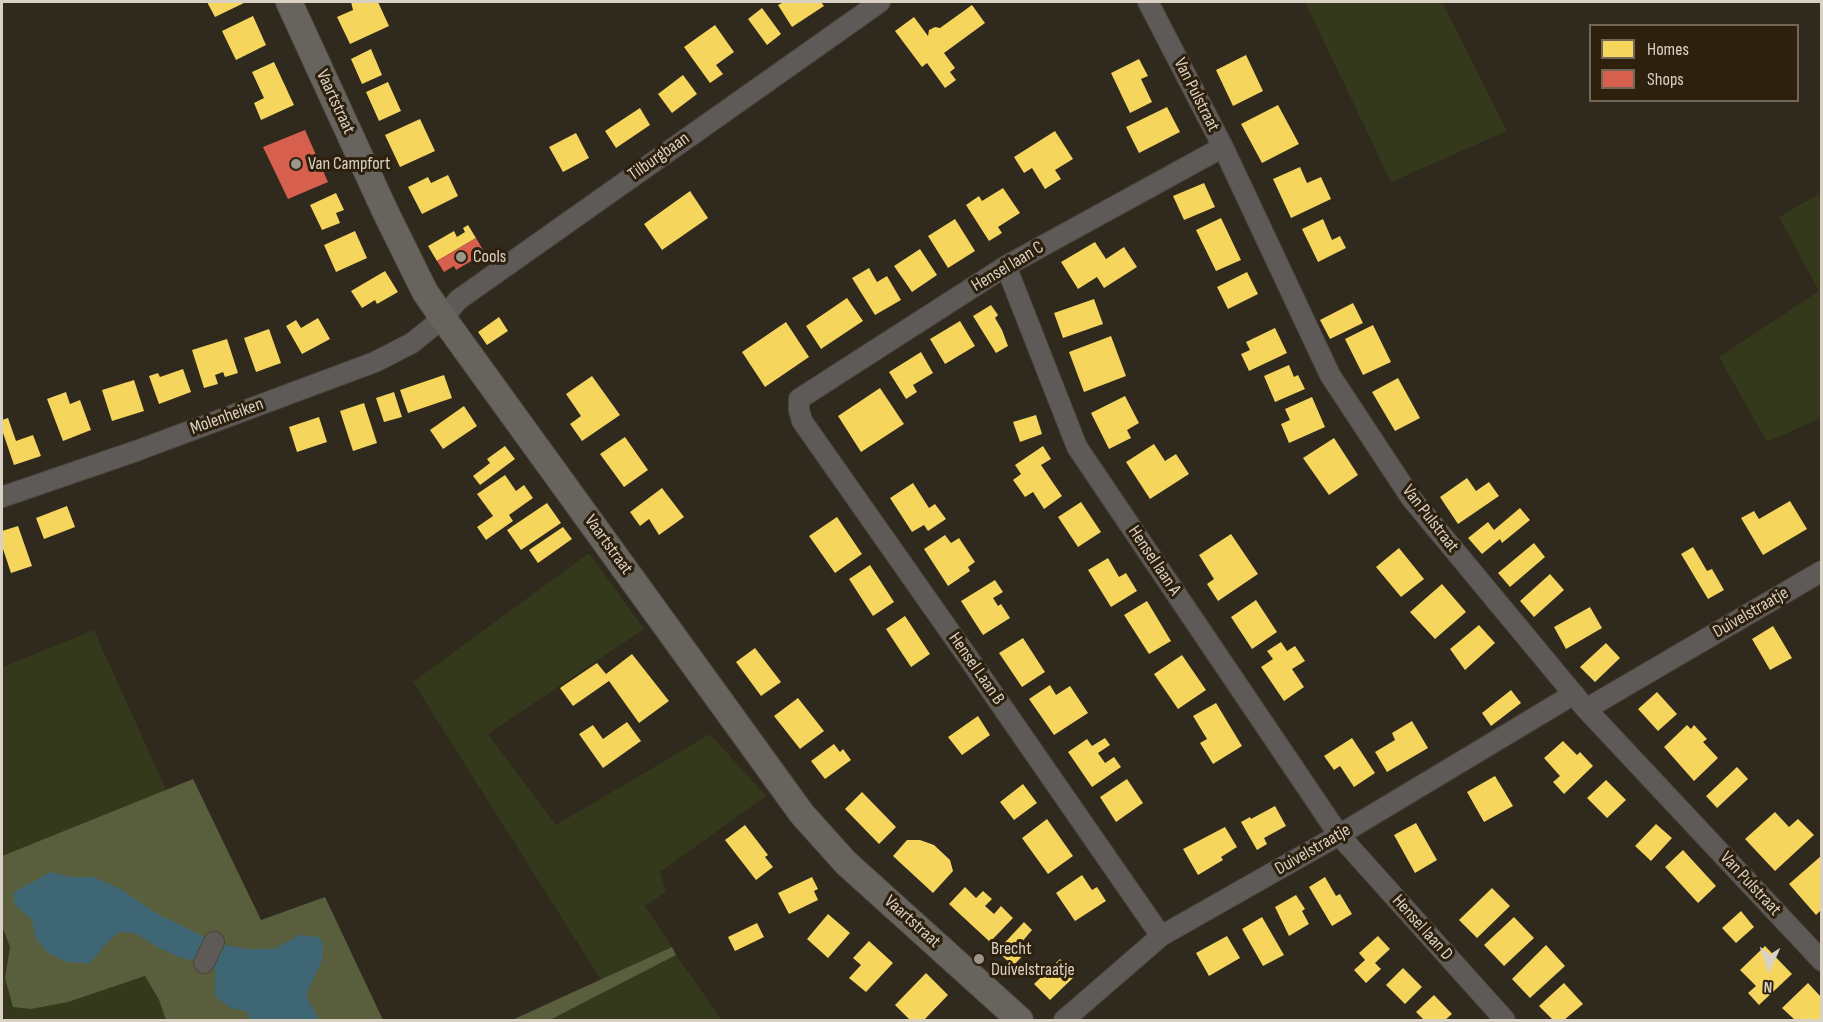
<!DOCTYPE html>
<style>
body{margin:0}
#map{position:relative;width:1823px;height:1022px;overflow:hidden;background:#2f291e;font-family:"Sofia Sans Condensed",sans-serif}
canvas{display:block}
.frame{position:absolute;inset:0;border:3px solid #dad1c5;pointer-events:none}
.legend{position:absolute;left:1589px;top:24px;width:210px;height:78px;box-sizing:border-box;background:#2d200d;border:2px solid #726757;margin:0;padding:8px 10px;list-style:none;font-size:18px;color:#dad1c5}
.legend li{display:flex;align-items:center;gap:12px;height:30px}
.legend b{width:30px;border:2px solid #726757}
.north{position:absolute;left:1739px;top:938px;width:60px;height:60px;-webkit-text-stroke:4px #2d200d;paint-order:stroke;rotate:183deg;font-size:16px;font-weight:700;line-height:24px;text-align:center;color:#dad1c5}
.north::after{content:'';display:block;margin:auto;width:21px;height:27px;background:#dad1c5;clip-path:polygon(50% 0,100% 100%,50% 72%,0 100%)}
</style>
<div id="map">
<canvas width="1823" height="1022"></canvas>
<div class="frame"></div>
<ul class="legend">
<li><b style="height:16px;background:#f6d55c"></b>Homes</li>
<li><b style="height:16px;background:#d6604d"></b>Shops</li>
</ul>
<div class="north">N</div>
</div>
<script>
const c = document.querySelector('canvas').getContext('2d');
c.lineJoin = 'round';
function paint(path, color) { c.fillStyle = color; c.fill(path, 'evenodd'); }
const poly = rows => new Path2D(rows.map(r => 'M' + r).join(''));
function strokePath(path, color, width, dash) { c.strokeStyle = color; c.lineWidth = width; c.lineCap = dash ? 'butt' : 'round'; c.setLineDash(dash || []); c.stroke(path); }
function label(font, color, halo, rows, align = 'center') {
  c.font = font + ' "Sofia Sans Condensed",sans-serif'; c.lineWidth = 6; c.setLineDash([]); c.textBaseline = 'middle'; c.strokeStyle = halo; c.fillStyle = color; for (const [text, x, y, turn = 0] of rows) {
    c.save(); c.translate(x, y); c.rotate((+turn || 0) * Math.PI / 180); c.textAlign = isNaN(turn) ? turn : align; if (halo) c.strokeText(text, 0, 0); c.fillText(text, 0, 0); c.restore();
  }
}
paint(poly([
 [1305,2,1442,2,1507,131,1391,182],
 [1821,193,1821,418,1767,442,1719,357,1819,291,1779,217],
 [589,553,644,629,488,734,556,825,710,734,766,796,660,872,666,892,645,906,672,947,601,980,413,682],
 [94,630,166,790,2,856,2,667],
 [2,926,10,947,5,978,68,1002,145,976,159,1000,166,1020,2,1020],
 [676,955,722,1020,550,1020]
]), '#34391c');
paint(poly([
 [193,779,261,920,325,897,383,1020,166,1020,159,1000,145,976,68,1002,31,1009,13,1007,5,978,10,947,2,926,2,856],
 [672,947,676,955,550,1020,512,1020]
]), '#595f3d');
paint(poly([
 [51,872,70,877,93,877,119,888,159,915,219,944,247,949,275,949,299,935,320,937,323,945,322,960,306,995,319,1020,251,1020,246,1011,231,1008,215,996,215,969,199,961,181,958,159,948,135,933,119,932,107,943,90,963,67,962,52,955,45,950,35,936,32,920,19,909,14,901,14,892]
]), '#3e6675');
paint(poly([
 [207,2,246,2,215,17],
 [351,2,378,2,389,26,350,44,337,17,353,10],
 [784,2,821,2,824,6,792,27,778,5],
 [972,5,985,23,944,53,955,68,950,72,956,80,945,88,927,63,922,67,895,31,914,17,928,36,929,30,935,27,940,28],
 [762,8,781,34,767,45,748,19],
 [253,16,266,45,236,60,222,31],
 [715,25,734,52,716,65,723,74,710,83,684,47],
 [371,49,382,75,362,84,351,59],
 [1246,55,1263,91,1233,106,1216,70],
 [1139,59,1148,76,1141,79,1152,102,1130,113,1111,73],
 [274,62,294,105,261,120,254,103,264,98,252,72],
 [683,75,697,94,672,113,658,94],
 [388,82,401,111,379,121,366,92],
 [1278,105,1299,144,1262,163,1241,124],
 [1167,107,1180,132,1139,153,1126,127],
 [640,108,650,125,616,148,605,131],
 [420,119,435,151,400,167,385,135],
 [1055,131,1073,159,1055,170,1061,179,1045,189,1032,168,1024,173,1014,157],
 [576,133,589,158,563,172,549,147],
 [1300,167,1307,183,1321,177,1331,199,1291,218,1273,179],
 [448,175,458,196,422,214,408,187,428,177,431,183],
 [1204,183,1215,207,1184,220,1173,196],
 [1003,188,1020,213,998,227,1002,233,989,241,966,205,979,196,982,201],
 [690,191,708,218,662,250,644,224],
 [336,193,344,210,336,213,340,223,322,230,310,205],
 [1221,218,1241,260,1216,271,1196,230],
 [955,219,975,251,948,268,928,236],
 [1323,219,1332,240,1340,236,1346,248,1318,262,1302,229],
 [468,225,476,238,437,261,428,246,454,231,457,237,465,232,463,228],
 [355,231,367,258,336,272,324,245],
 [1095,242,1106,259,1124,247,1137,267,1104,288,1097,277,1078,289,1061,262],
 [920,249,937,275,912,292,894,266],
 [869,268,877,282,887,276,901,300,875,315,852,278],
 [385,271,398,292,377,304,375,300,362,308,351,291],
 [1247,272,1258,294,1228,309,1217,287],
 [847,298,863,321,821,349,806,326],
 [1094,299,1103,324,1063,338,1054,313],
 [1353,303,1363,323,1330,339,1320,320],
 [991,305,998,315,995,318,1002,330,1008,346,996,353,973,316],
 [499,317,508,331,487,345,478,332],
 [318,318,330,339,302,354,286,326,296,320,301,328],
 [960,321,975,346,945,364,930,339],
 [786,322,809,357,765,387,742,352],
 [1373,325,1391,362,1363,375,1345,339],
 [1275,328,1287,353,1249,371,1241,354,1250,350,1246,342],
 [269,329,281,363,256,372,244,338],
 [1111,336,1126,376,1084,392,1069,352],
 [227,339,238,373,225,377,223,372,215,375,218,384,204,388,192,350],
 [921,352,933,373,913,385,917,392,906,399,889,372],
 [1289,365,1294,377,1298,375,1305,389,1275,402,1264,376],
 [183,369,191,392,159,404,149,376,158,373,160,377],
 [444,375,452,398,408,413,400,390],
 [592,376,620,415,582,441,570,424,581,416,566,394],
 [1398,378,1420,418,1395,431,1372,392],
 [134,380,144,411,112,421,102,390],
 [880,388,904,424,861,452,838,416],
 [66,392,70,404,80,400,91,430,63,441,47,399],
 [394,392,402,417,384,422,376,398],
 [1125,396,1139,423,1127,430,1131,438,1109,449,1091,413],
 [1312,397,1325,427,1289,443,1281,424,1290,420,1285,409],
 [364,403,377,443,353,451,340,411],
 [464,406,477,426,443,449,430,430],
 [1036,415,1042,434,1020,442,1013,422],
 [319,417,327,442,297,452,289,427],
 [8,418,16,441,33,435,41,456,14,465,2,430,2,420],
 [625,437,648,470,624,487,600,454],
 [1334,438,1358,475,1329,495,1303,458],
 [1154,444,1165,461,1176,454,1189,474,1150,499,1126,462],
 [505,446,515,459,480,485,473,476,490,463,487,459],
 [1043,446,1051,459,1041,465,1062,496,1044,509,1033,492,1025,497,1013,480,1021,474,1015,465],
 [505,475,516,491,524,485,533,498,509,515,513,521,486,540,477,527,493,516,477,494],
 [1467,478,1476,491,1489,482,1499,496,1458,524,1440,497],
 [913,483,929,508,935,504,946,519,928,531,924,525,912,532,890,498],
 [662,488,684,517,659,535,649,519,640,526,630,512],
 [1790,501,1807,529,1763,555,1741,518,1754,511,1759,519],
 [1081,502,1101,532,1078,547,1058,517],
 [547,503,561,523,521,550,507,530],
 [67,506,75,527,44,539,36,518],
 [1520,508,1530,520,1502,543,1500,539,1482,554,1468,538,1488,522,1494,530],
 [837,517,862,554,835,573,809,536],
 [18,526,32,566,11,573,2,546,2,531],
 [563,527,572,539,538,563,529,550],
 [1231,534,1258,574,1218,601,1207,584,1214,579,1199,555],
 [945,535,951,543,959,538,975,562,968,567,970,571,948,586,924,549],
 [1534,543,1545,557,1510,587,1498,573],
 [1693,547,1707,571,1712,569,1724,590,1708,599,1681,554],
 [1399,548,1424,579,1401,597,1376,567],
 [1108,558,1119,577,1126,573,1137,591,1111,607,1088,570],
 [870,565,894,602,873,616,849,579],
 [1550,574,1564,590,1534,617,1520,601],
 [995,580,1003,592,993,598,998,606,1001,604,1010,618,983,635,961,601],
 [1442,584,1466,612,1435,639,1410,612],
 [1256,600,1277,632,1252,649,1231,617],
 [1147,601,1171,641,1149,654,1124,615],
 [1590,607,1602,628,1566,649,1554,627],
 [905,616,930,654,911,667,886,629],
 [1479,625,1495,643,1465,670,1450,649],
 [1773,626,1792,658,1770,670,1752,639],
 [1023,638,1045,672,1022,687,999,653],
 [1281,642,1287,651,1295,646,1305,661,1292,669,1304,687,1284,701,1261,667,1273,659,1267,651],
 [1606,643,1620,658,1595,682,1580,667],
 [755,648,781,682,761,696,736,662],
 [632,654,669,701,639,723,609,681,573,706,560,688,597,663,606,674],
 [1182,655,1206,690,1178,709,1154,674],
 [1050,685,1056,695,1070,686,1088,713,1054,735,1029,699],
 [1511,690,1521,703,1491,726,1482,713],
 [1657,692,1677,714,1658,731,1638,709],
 [798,698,824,731,800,749,774,716],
 [1216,703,1242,746,1213,764,1200,743,1207,739,1193,716],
 [978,716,990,735,962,755,948,737],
 [1412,721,1428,748,1387,772,1375,752,1395,740,1392,733],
 [627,722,641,741,603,768,579,734,593,725,603,739],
 [1687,725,1691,729,1694,725,1707,739,1703,742,1718,758,1694,781,1664,747],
 [1105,738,1110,745,1098,753,1105,763,1114,757,1121,767,1092,787,1068,752,1087,739,1092,746],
 [1352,738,1375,773,1354,787,1340,766,1334,770,1324,756],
 [1563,741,1577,755,1580,752,1593,766,1564,794,1553,782,1560,776,1544,758],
 [834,744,840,752,843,749,851,760,825,779,811,761],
 [1737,767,1748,779,1717,808,1706,796],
 [1495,776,1513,806,1484,822,1467,792],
 [1127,779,1143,803,1116,822,1100,797],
 [1606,780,1626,800,1607,818,1587,798],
 [1023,784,1037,803,1014,820,1000,802],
 [862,792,896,827,879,844,845,809],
 [1275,806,1286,826,1264,838,1267,844,1257,850,1241,822,1250,817,1251,819],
 [1775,812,1789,827,1798,819,1814,835,1775,871,1745,839],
 [1047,819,1073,856,1048,874,1022,838],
 [1416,823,1437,860,1415,873,1394,835],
 [1656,824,1672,838,1651,861,1635,846],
 [745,825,768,855,765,857,773,867,756,880,725,840],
 [1225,827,1237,847,1221,857,1223,860,1198,875,1183,849],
 [907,840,920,840,934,845,950,860,953,871,933,893,893,856],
 [1683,850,1716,886,1698,903,1665,867],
 [1821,856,1821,910,1816,915,1789,884],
 [1082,875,1092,890,1097,887,1106,901,1075,921,1056,893],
 [812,877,818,889,814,891,818,900,789,914,778,893],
 [1325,877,1336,896,1340,894,1352,914,1332,926,1309,887],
 [965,887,976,898,983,891,992,899,985,906,994,914,1001,906,1013,918,990,942,949,904],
 [1492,888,1510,906,1477,938,1459,920],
 [1296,895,1305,909,1302,911,1309,924,1289,936,1275,907],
 [1741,911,1754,927,1736,943,1722,928],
 [828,914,850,933,828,958,807,939],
 [1262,917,1284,955,1263,966,1242,929],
 [1514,917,1534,938,1504,966,1484,945],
 [1024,922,1032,930,1021,943,1028,950,1013,966,997,951],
 [757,923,764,937,735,951,728,937],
 [1227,936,1240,958,1209,976,1196,953],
 [1378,936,1390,949,1375,963,1381,969,1366,983,1354,970,1365,960,1359,953],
 [869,941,893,963,866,992,849,978,861,965,853,958],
 [1546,945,1565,966,1530,998,1512,979],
 [1765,946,1792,974,1759,1005,1748,993,1756,986,1740,970],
 [1060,959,1076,975,1050,1000,1034,984],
 [1403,968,1422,987,1405,1004,1386,985],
 [926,973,948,995,924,1020,910,1020,895,1005],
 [1564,983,1583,1004,1564,1020,1553,1020,1539,1006],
 [1808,983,1821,997,1821,1020,1795,1020,1782,1008],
 [1434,995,1452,1014,1445,1020,1424,1020,1416,1012]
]), '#f6d55c');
paint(poly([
 [305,130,328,182,288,199,263,147],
 [476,238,485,253,456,270,454,266,444,272,437,261]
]), '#d6604d');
const minor = poly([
 [1148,2,1223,147,1330,375,1411,498,1586,709,1822,961],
 [1006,266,1077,447,1339,835,1505,1020],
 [2,497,136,451,375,362,412,343,443,318,458,300,880,2],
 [1586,709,1822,571],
 [1161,936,967,656,802,421,799,410,799,399,1006,266,1223,147],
 [204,963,214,942],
 [1064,1020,1161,936,1339,835,1574,694]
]);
const major = poly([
 [289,2,385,211,425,292,443,318,802,814,846,863,1020,1020]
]);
strokePath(minor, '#4c463e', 22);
strokePath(major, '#4c463e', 28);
strokePath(minor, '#5e5a57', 20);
strokePath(major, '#67635d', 26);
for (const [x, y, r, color] of [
 [296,164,6,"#9e968b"],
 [461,257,6,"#9e968b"],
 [979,959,6,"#9e968b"]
]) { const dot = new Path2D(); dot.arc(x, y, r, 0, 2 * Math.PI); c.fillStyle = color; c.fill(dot); strokePath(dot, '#2d200d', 2); }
label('18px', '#dad1c5', '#2d200d', [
 ["Van Pulstraat",1196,95,63],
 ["Vaartstraat",335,102,65],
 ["Tilburgbaan",659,157,-35],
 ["Hensel laan C",1008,267,-31],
 ["Molenheiken",227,417,-20],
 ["Van Pulstraat",1430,519,52],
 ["Vaartstraat",608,545,54],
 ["Hensel laan A",1154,561,56],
 ["Duivelstraatje",1751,613,-30],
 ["Hensel Laan B",976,669,55],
 ["Duivelstraatje",1313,850,-30],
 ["Van Pulstraat",1750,884,47],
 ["Vaartstraat",912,922,42],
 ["Hensel laan D",1422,928,48]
]);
label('18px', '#dad1c5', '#2d200d', [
 ["Van Campfort",308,164],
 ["Cools",473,257],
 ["Brecht",991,949],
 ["Duivelstraatje",991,970]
], 'left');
</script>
